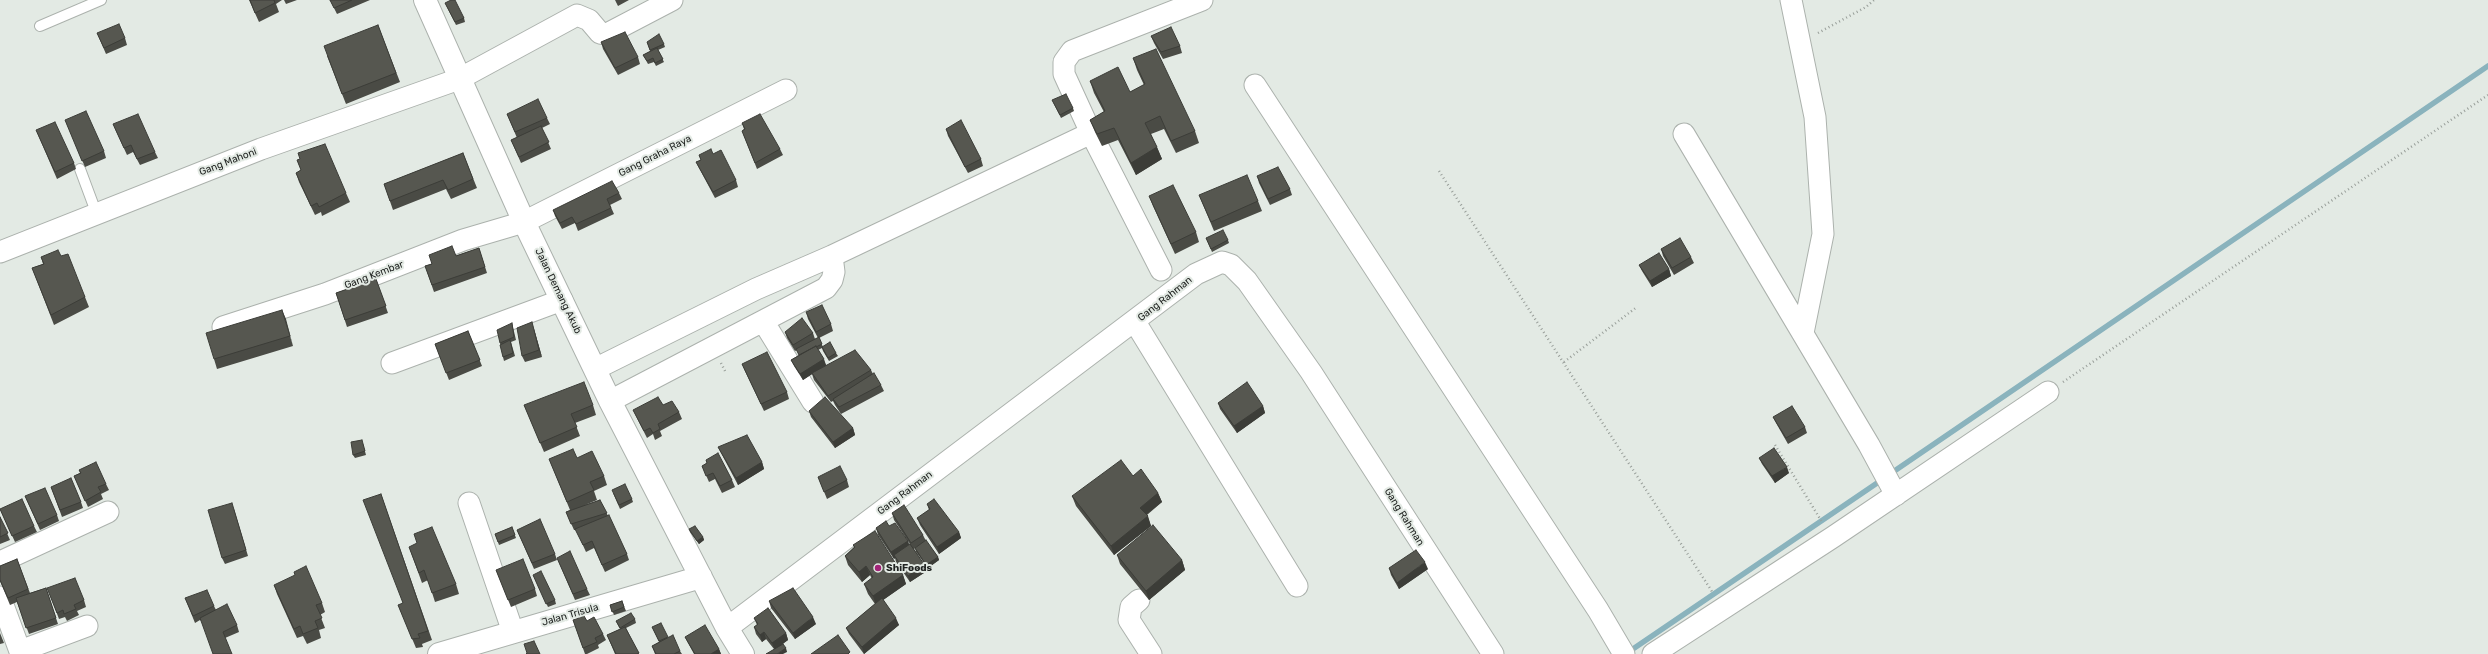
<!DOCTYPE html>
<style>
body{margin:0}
canvas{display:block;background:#e3eae4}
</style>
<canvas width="2488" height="654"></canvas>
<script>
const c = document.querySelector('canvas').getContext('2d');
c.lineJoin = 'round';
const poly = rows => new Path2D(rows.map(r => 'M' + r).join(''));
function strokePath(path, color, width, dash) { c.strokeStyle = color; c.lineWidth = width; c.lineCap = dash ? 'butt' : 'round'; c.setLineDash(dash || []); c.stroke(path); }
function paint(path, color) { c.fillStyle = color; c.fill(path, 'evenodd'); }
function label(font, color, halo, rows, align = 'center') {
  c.font = font + ' Rubik,sans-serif'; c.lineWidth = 4; c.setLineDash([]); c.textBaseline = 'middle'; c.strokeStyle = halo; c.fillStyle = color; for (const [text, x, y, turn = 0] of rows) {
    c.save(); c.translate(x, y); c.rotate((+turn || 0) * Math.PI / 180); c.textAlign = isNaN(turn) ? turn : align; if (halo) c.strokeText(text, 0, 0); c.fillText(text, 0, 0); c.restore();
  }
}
strokePath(poly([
 [1890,474,2488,66],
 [1627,653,1883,479]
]), '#8ab3bd', 5.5);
const service = poly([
 [40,26,101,0],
 [80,169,96,212]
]);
const minor = poly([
 [1791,0,1815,117,1823,234,1803,333],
 [1255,85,1598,610,1624,654],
 [1684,134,1869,445,1896,495],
 [0,252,261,149,459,79,577,15,589,20,600,33,607,34,672,0],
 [1161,270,1091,133,1064,74,1064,62,1072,51,1202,0],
 [763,321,813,402],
 [1135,322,1297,586],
 [223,327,325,294,463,240,524,222,786,90],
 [392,363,562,300],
 [595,369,756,289,832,256,1091,133],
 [610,401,826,288,832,280,834,272,832,256],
 [469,503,513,632],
 [0,562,108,512],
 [0,597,21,654],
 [1139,600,1131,607,1129,620,1151,654],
 [727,628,1196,274,1222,262,1231,265,1247,281,1311,372,1493,654],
 [20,651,87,626],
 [1653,654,1833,537,2048,392]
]);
const tertiary = poly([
 [425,0,524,222,610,401,727,628,743,654],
 [439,654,701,577]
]);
strokePath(service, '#acb2ad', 12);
strokePath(minor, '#acb2ad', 23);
strokePath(tertiary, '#acb2ad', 24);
strokePath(poly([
 [1818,33,1866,7,1874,0],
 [1439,171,1713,593],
 [1564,362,1637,307],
 [721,363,726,373],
 [2063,382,2488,95],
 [1775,445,1822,522]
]), '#999f9a', 2.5, [1, 3]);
strokePath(service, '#fff', 10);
strokePath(minor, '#fff', 21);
strokePath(tertiary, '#fff', 22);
paint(poly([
 [249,0,282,0,276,4,279,12,259,22],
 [284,0,297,0,286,4],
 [330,0,370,0,337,14],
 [615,0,629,0,618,6],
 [445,3,464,18,465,22,456,25],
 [378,25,400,82,346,104,327,56],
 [97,33,125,38,127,45,106,54],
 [1151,36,1180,46,1182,53,1163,59,1154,43],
 [601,42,638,57,640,64,618,75,603,49],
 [647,42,664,44,665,47,658,50,664,62,656,66,654,62,648,64,643,55,650,51],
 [1133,58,1195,131,1199,143,1176,153,1164,129,1151,134,1162,159,1136,175,1118,140,1102,146,1095,132,1090,120,1104,112,1094,93,1090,81,1130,92,1144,85,1137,70],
 [1052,100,1073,108,1074,111,1061,118],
 [507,114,547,118,550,124,542,128,551,149,521,163,511,140,517,138],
 [65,120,104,151,106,158,85,167],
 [742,123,780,149,783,155,757,169,742,131,744,129],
 [113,124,155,152,158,158,140,165,133,152,127,155,116,131],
 [946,129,981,159,983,166,968,173,948,136],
 [36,130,74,163,76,169,57,179],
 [463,153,477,188,451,199,446,189,393,210,384,184],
 [713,154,736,180,738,187,715,198,699,168,696,162,701,160,699,155],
 [297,160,346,193,350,202,322,216,321,212,315,215,299,182,296,173,301,170],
 [1257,176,1290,189,1292,195,1270,205,1259,183],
 [619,193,622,199,610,205,614,214,578,231,575,223,562,229,555,216,553,210],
 [1199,195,1258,201,1262,211,1214,231],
 [1149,196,1196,232,1199,242,1175,254,1153,206],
 [1206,238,1228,240,1229,243,1212,252],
 [479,248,487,273,434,292,425,266],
 [1661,249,1691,257,1694,263,1674,275,1663,256],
 [61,256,85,297,89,307,54,325,32,268,43,264,41,257],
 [1639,265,1669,269,1671,276,1652,287,1642,271],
 [376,279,388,313,347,327,336,293],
 [282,310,293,346,217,369,214,359],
 [806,312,831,324,833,331,819,338,823,347,836,353,838,356,829,361,823,351,822,348,818,350,826,365,871,370,873,374,881,385,884,391,841,414,835,405,833,401,831,402,814,380,812,374,803,380,794,366,791,360,799,355,797,350,795,351,787,338,785,332,813,333,815,339,818,338,808,319],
 [512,323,516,340,511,342,515,356,504,361,503,357,500,343],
 [534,329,542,357,525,362,522,356],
 [468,331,482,366,449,380,435,344],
 [742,364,787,392,789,399,764,411,745,371],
 [1218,403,1263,406,1265,413,1237,433,1220,409],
 [524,405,593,405,596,415,575,423,580,436,544,452],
 [663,405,679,412,682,419,660,431,662,436,655,440,653,434,647,438,633,410],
 [809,411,853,428,855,435,835,448,811,417],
 [1773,417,1805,427,1807,433,1788,444,1776,423],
 [363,444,366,455,355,458,353,455],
 [718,447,762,462,764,469,738,485,721,453],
 [577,458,604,476,607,485,594,491,597,500,585,505,600,500,627,554,629,560,605,572,594,548,586,552,576,530,574,530,566,512,570,510,549,459],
 [1759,458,1789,473,1775,483,1762,464],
 [706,460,732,480,735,487,722,493,715,479,709,482,702,466,707,463],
 [79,470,106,484,109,490,101,494,103,499,88,507,74,476,80,473],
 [1133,476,1158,493,1162,502,1147,515,1151,526,1114,555,1076,506,1072,496],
 [818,477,847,480,849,487,827,499],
 [51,487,81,502,83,508,62,517],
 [613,493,632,499,633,502,620,509],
 [381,494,432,640,422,644,423,647,416,648,398,605,403,604],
 [25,496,57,515,59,521,40,530],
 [927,504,959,532,961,538,939,554,920,525,917,518,929,510],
 [0,509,34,526,37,532,15,542],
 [234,509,248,556,225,564,222,558],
 [892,513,923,535,926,541,938,557,939,560,928,568,916,552,915,548,918,546,914,549,927,571,910,582,896,562,895,558,894,559,878,535,876,528,889,526,908,541,909,545,910,544,894,520],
 [0,517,10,540,0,544],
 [512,527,516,538,499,545,495,534],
 [689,529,703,537,704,540,699,544,690,532],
 [517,530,555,554,557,560,534,569],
 [853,545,903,575,906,584,883,600,899,625,864,654,849,634,846,628,875,604,868,594,864,584,872,579,870,575,862,582,848,565,845,556,854,547],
 [409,547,456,584,459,594,435,602,428,580,422,583],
 [1117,555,1182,560,1185,570,1149,600,1120,564],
 [557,558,587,589,590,595,575,600],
 [17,559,30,593,46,588,58,624,29,634,17,602,10,605,0,581,0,566],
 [1389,568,1428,569,1399,589,1391,575],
 [496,570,535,589,537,596,511,607],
 [533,575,555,600,556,604,548,607],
 [274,585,322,603,325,612,320,615,325,628,319,630,321,638,307,644,303,636,297,638,277,594],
 [50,595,84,600,86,607,77,611,79,615,67,621,65,617,59,619],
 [185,598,214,606,216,610,237,625,239,632,225,638,200,620,195,623],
 [622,601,626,611,614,615,610,605],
 [769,601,816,624,795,639,771,608],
 [754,618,786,633,788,640,782,644,787,652,774,649,766,639,762,642,756,634,754,627,757,625],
 [635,619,636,623,626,628,639,654,615,654,607,635,620,629,616,621],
 [573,620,587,621,603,634,606,640,598,645,599,648,587,654,585,654],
 [652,627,668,638,680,651,682,654,655,654,652,646,659,642],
 [0,633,4,643,0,644],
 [685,637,719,649,721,654,694,654,688,643]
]), '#4a4b45');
paint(poly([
 [1157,147,1162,159,1136,175,1131,163],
 [1669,269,1671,276,1652,287,1650,281],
 [282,310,286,319,293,346,290,336],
 [532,322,542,357,539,350],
 [824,359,826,365,803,380,800,374],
 [1263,406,1265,413,1237,433,1234,426],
 [853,428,855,435,835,448,833,442],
 [762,462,764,469,738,485,736,478],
 [1787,467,1789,473,1775,483,1772,476],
 [1158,493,1162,502,1143,517,1140,508],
 [1148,516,1151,526,1114,555,1111,546],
 [959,532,961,538,939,554,937,547],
 [703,537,704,540,699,544,697,541],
 [908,541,910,548,894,555,895,558,894,559,891,552],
 [938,557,939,560,928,568,926,565],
 [1182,560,1185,570,1149,600,1146,591],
 [1425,562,1428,569,1399,589,1397,583],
 [924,564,927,571,910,582,908,576],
 [866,566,870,575,862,582,859,572],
 [903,575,906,584,876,605,873,596],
 [813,617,816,624,795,639,793,633],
 [896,618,899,625,864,654,862,647],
 [764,632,766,639,762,642,760,635],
 [786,633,788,640,775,650,772,643],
 [786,648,787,652,783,654,777,654],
 [719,649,721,654,711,654]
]), '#3c3d38');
const building = poly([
 [250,0,274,0,275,3,255,13,250,0],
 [330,0,352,0,334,8,330,0],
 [451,0,455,0,464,18,455,22,445,3,451,0],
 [119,24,125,38,104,48,97,33,119,24],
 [378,25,396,73,342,94,324,46,378,25],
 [1171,27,1180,46,1161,52,1151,36,1171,27],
 [625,32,638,57,615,68,601,42,625,32],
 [659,34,664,44,650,50,647,42,659,34],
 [657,48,663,59,655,63,653,58,647,61,643,55,657,48],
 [1156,49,1195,131,1171,141,1160,116,1145,123,1157,147,1131,163,1114,128,1097,134,1090,120,1105,111,1090,81,1118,67,1130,92,1145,84,1133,58,1156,49],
 [1066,94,1073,108,1060,115,1052,100,1066,94],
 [538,99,547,118,515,132,507,114,538,99],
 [86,111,104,151,82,161,65,120,86,111],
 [138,114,155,152,137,159,131,145,124,148,113,124,138,114],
 [760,114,780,149,755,163,742,131,745,129,742,123,760,114],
 [961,120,981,159,965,167,946,129,961,120],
 [55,122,74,163,55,172,36,130,55,122],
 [541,126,549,142,519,157,511,140,541,126],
 [325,144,346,193,319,207,317,203,311,206,296,173,301,170,297,160,300,159,298,153,325,144],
 [711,149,713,154,721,150,736,180,713,192,696,162,701,160,699,155,711,149],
 [463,153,473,179,448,190,443,180,390,201,384,184,463,153],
 [1278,167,1290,189,1268,199,1257,176,1278,167],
 [1247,175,1258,201,1211,222,1199,195,1247,175],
 [612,181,619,193,607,199,611,208,576,224,572,217,560,223,553,210,612,181],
 [1173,185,1196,232,1171,244,1149,196,1173,185],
 [1223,230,1228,240,1211,249,1206,238,1223,230],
 [1680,238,1691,257,1672,268,1661,249,1680,238],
 [452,246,456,256,479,248,485,267,432,285,425,266,432,264,429,255,452,246],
 [58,250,61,256,68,254,85,297,51,315,32,268,44,264,41,257,58,250],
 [1659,253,1669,269,1650,281,1639,265,1659,253],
 [376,279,386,306,345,320,336,293,376,279],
 [822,305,831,324,816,332,806,312,822,305],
 [282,310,290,336,214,359,206,333,282,310],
 [802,318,813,333,793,345,785,332,802,318],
 [532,322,539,350,522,356,517,328,532,322],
 [512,323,514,337,500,343,497,330,512,323],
 [468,331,480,360,446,373,435,344,468,331],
 [819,337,822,344,816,347,816,346,799,355,796,349,819,337],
 [510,340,513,353,503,357,500,345,510,340],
 [830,342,836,353,828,358,822,347,830,342],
 [816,346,824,359,800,374,791,360,816,346],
 [855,350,871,370,828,396,812,373,855,350],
 [767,352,787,392,761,404,742,364,767,352],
 [874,373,881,385,839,407,833,399,874,373],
 [584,382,593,405,571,414,577,427,540,443,524,405,584,382],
 [1247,382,1263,406,1234,426,1218,403,1247,382],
 [658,397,663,405,672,401,679,412,658,424,660,429,653,433,650,428,644,431,633,410,658,397],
 [825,397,853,428,833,442,809,411,825,397],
 [1792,406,1805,427,1786,438,1773,417,1792,406],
 [747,435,762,462,736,478,718,447,747,435],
 [362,440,365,451,353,455,351,442,362,440],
 [1774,448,1787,467,1772,476,1759,458,1774,448],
 [573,449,577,458,592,451,604,476,590,482,594,490,567,502,549,459,573,449],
 [718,453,732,480,720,486,713,473,706,476,702,466,707,463,706,460,718,453],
 [1121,460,1133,476,1141,469,1158,493,1140,508,1148,516,1111,546,1072,496,1121,460],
 [96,462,106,484,98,487,101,492,85,501,74,476,81,473,79,470,96,462],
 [840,466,847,480,824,492,818,477,840,466],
 [71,478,81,502,60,510,51,487,71,478],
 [625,484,632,499,619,505,612,490,625,484],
 [45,488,57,515,38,524,25,496,45,488],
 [381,494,428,631,418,634,420,638,412,639,398,605,403,603,363,500,381,494],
 [22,499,34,526,12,536,0,509,22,499],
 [934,499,959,532,937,547,917,518,930,509,927,504,934,499],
 [600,500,607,513,571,524,566,512,600,500],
 [232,503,246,550,222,558,208,510,232,503],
 [904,505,923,535,911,543,892,513,904,505],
 [609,515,627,554,602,565,592,541,583,545,575,529,609,515],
 [0,517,8,533,0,537,0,517],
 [540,519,555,554,532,563,517,530,540,519],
 [886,521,889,526,895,523,908,541,891,552,876,528,886,521],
 [1153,525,1182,560,1146,591,1117,555,1153,525],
 [695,526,703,537,697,541,689,529,695,526],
 [432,527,456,584,432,593,424,570,419,573,409,547,417,543,414,534,432,527],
 [512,527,515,535,498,542,495,534,512,527],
 [875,531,903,575,873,596,864,584,873,577,866,566,859,572,845,556,855,547,853,545,875,531],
 [926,540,938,557,926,565,915,548,926,540],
 [910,544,924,564,908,576,894,555,910,544],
 [1416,550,1425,562,1397,583,1389,568,1416,550],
 [570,551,587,589,573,594,557,558,570,551],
 [17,559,28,589,8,598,0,580,0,566,17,559],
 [523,559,535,589,508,600,496,570,523,559],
 [306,566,322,603,316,605,322,618,315,621,318,628,303,634,300,626,294,629,274,585,295,575,294,572,306,566],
 [541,571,555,600,546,604,533,575,541,571],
 [75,578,84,600,74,605,76,609,64,614,63,610,57,613,47,588,75,578],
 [46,588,56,618,26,628,16,598,46,588],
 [793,588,813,617,793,633,769,601,793,588],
 [207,590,214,606,193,616,185,598,207,590],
 [882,598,896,618,862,647,846,628,882,598],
 [622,601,624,607,612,612,610,605,622,601],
 [227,604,237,625,223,632,232,654,213,654,200,618,227,604],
 [768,608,786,633,772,643,764,632,760,635,754,627,758,624,754,618,768,608],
 [631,613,635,619,620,628,616,621,631,613],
 [584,616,587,621,594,617,603,634,595,638,597,642,583,648,573,620,584,616],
 [661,623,668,637,659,641,652,627,661,623],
 [705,625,719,649,711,654,695,654,685,637,705,625],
 [625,627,639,653,637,654,616,654,607,635,625,627],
 [673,635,680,651,674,654,656,654,652,646,673,635],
 [838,635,850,652,848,654,811,654,838,635],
 [534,641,540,654,526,654,527,653,524,644,534,641],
 [783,644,786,648,777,654,766,654,783,644]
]);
paint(building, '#565750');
strokePath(building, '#3c3d38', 1);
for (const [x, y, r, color] of [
 [878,568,4,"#a12478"]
]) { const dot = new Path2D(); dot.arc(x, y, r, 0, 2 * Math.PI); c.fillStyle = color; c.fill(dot); strokePath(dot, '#e3eae4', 1.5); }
label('10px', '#202321', '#e3eae4', [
 ["Gang Graha Raya",655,156,-27],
 ["Gang Mahoni",228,162,-21],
 ["Gang Kembar",374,275,-21],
 ["Jalan Demang Akub",558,291,64],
 ["Gang Rahman",1165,299,-38],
 ["Gang Rahman",905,493,-37],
 ["Gang Rahman",1404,517,58],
 ["Jalan Trisula",570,615,-16]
]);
label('bold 10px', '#202321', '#e3eae4', [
 ["ShiFoods",886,568]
], 'left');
</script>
